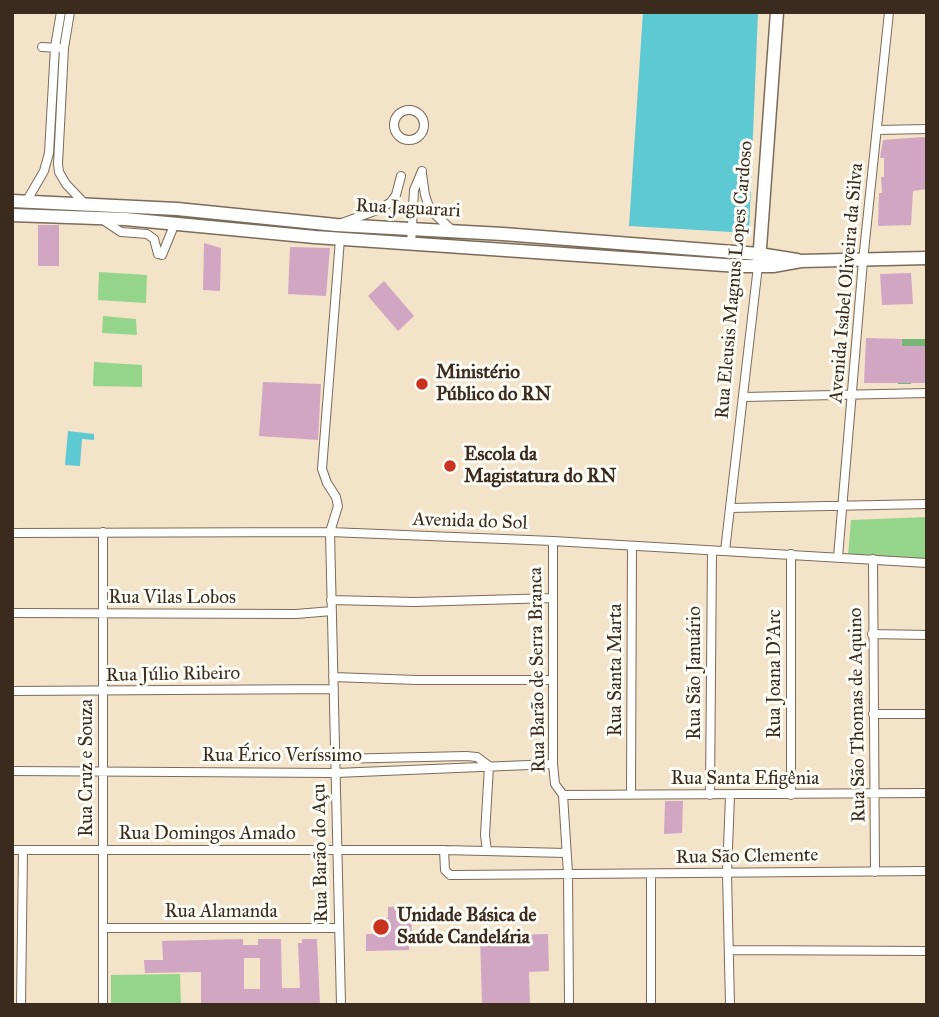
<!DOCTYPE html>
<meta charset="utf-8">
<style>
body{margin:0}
#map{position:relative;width:939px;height:1017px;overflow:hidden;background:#f3e3c8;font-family:"IM FELL Great Primer",serif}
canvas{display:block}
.frame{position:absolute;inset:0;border:14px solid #3b2a1e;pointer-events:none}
</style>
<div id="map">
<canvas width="939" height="1017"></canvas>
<div class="frame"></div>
</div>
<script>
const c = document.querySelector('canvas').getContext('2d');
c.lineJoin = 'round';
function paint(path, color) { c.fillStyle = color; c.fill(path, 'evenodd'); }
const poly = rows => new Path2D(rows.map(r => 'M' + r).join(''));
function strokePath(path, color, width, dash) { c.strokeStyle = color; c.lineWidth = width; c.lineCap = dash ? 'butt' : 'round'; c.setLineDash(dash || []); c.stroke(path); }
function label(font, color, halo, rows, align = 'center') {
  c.font = font + ' "IM FELL Great Primer",serif'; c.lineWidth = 6; c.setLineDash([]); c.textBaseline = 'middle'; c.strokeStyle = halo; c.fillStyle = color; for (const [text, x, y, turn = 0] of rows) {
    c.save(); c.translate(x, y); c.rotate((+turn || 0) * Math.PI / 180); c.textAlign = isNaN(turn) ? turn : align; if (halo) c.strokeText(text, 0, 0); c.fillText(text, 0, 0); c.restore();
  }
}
paint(poly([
 [99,272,147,275,146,303,98,300],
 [103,316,136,319,137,335,102,333],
 [94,362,142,365,142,387,93,386],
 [927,517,927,560,848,556,851,520],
 [180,974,181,1005,111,1005,111,975]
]), '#95d58b');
paint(poly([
 [926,321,927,346,913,347,911,384,898,384,902,339,925,339]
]), '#78b677');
paint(poly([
 [643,12,758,12,749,233,629,226],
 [68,431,94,434,94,440,82,439,80,466,65,465]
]), '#5dc9d2');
paint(poly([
 [923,137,927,138,927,189,913,191,911,225,878,226,879,193,882,193,881,177,884,177,884,158,880,158,883,140],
 [38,225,59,225,59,266,38,266],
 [204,243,221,248,220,291,203,290],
 [290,247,330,248,326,296,288,294],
 [911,273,913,304,882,305,880,274],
 [384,281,414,316,398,331,368,296],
 [866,338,902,339,901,346,927,346,927,383,864,383],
 [263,382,321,384,318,440,259,436],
 [665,801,683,801,682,833,664,834],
 [411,906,412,938,409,938,409,950,366,951,366,934,376,934,376,918,388,918,388,907],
 [548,934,549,971,529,972,530,1005,482,1005,480,936],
 [243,939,243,945,258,945,258,939,281,939,282,988,300,988,298,943,302,943,302,939,317,939,320,1005,201,1005,201,972,145,973,144,960,163,960,162,941],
 [244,958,260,958,260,989,244,989]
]), '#d1a6c3');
const minor = poly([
 [70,12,64,48,58,164,59,172,66,184,86,205],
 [42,47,58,48],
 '394 125a15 15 0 1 1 30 0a15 15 0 1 1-30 0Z',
 [877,130,927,129],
 [422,174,425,195,430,210,452,230],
 [26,202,44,171,49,153,55,47,61,12],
 [103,220,121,232,147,234,154,239,158,254],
 [342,223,380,209,391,202,396,195,401,176],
 [340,239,322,469,327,483,336,497,338,506,330,532,341,1005],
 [411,244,414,190,422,171],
 [162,255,175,223],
 [744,397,927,393],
 [730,508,927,504],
 [103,532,103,1005],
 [12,533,330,532,553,541,927,563],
 [553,541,553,764,555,784,563,795,568,873,569,1005],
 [725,551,758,266],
 [838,557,863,261,889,12],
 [873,559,875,872],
 [331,600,414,602,553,598],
 [12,613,296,614,332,611],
 [872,634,927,635],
 [333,677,417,680,553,680],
 [12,691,334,689],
 [873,714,927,714],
 [335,759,466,756,477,757,489,766],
 [12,771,336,773,553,764],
 [631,794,632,547],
 [563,795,927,793],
 [710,795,712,551],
 [791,795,791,554],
 [730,796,727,873,730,1005],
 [12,850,444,850,566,853],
 [444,850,445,870,450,875,456,875,927,871],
 [487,851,485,835,489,766],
 [103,928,338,928],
 [729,950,927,951],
 [21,1005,23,850],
 [651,1005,651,874]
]);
const secondary = poly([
 [12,201,177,209,336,225,503,234,759,254,797,260],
 [12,215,125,219,315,237,739,266,773,266,801,261,927,258],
 [759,262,777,12]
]);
strokePath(minor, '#7b6b5a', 10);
strokePath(secondary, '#7b6b5a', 15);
strokePath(minor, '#fff', 8);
strokePath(secondary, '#fff', 12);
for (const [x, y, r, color] of [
 [422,384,7,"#c8321e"],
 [450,466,7,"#c8321e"],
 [381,927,9,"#c8321e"]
]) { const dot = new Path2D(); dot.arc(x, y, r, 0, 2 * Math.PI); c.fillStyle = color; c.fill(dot); strokePath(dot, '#fdfcf7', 2.5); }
label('19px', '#3b2a1e', '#fdfcf7', [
 ["Rua Jaguarari",408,209,3],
 ["Rua Eleusis Magnus Lopes Cardoso",735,280,-85],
 ["Avenida Isabel Oliveira da Silva",847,283,-85],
 ["Avenida do Sol",470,522,2],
 ["Rua Vilas Lobos",172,598],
 ["Rua Barão de Serra Branca",538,670,-91],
 ["Rua Santa Marta",616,670,-90],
 ["Rua São Januário",695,673,-90],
 ["Rua Joana D'Arc",775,674,-90],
 ["Rua Júlio Ribeiro",173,675,-1],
 ["Rua São Thomas de Aquino",858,715,-91],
 ["Rua Érico Veríssimo",282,756],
 ["Rua Cruz e Souza",87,768,-90],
 ["Rua Santa Efigênia",745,779],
 ["Rua Domingos Amado",207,834],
 ["Rua Barão do Açu",321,853,-91],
 ["Rua São Clemente",747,857,-1],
 ["Rua Alamanda",221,912]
]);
label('bold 19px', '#3b2a1e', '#fdfcf7', [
 ["Ministério",436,373],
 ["Público do RN",436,395],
 ["Escola da",464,455],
 ["Magistatura do RN",464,477],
 ["Unidade Básica de",397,916],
 ["Saúde Candelária",397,938]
], 'left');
</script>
